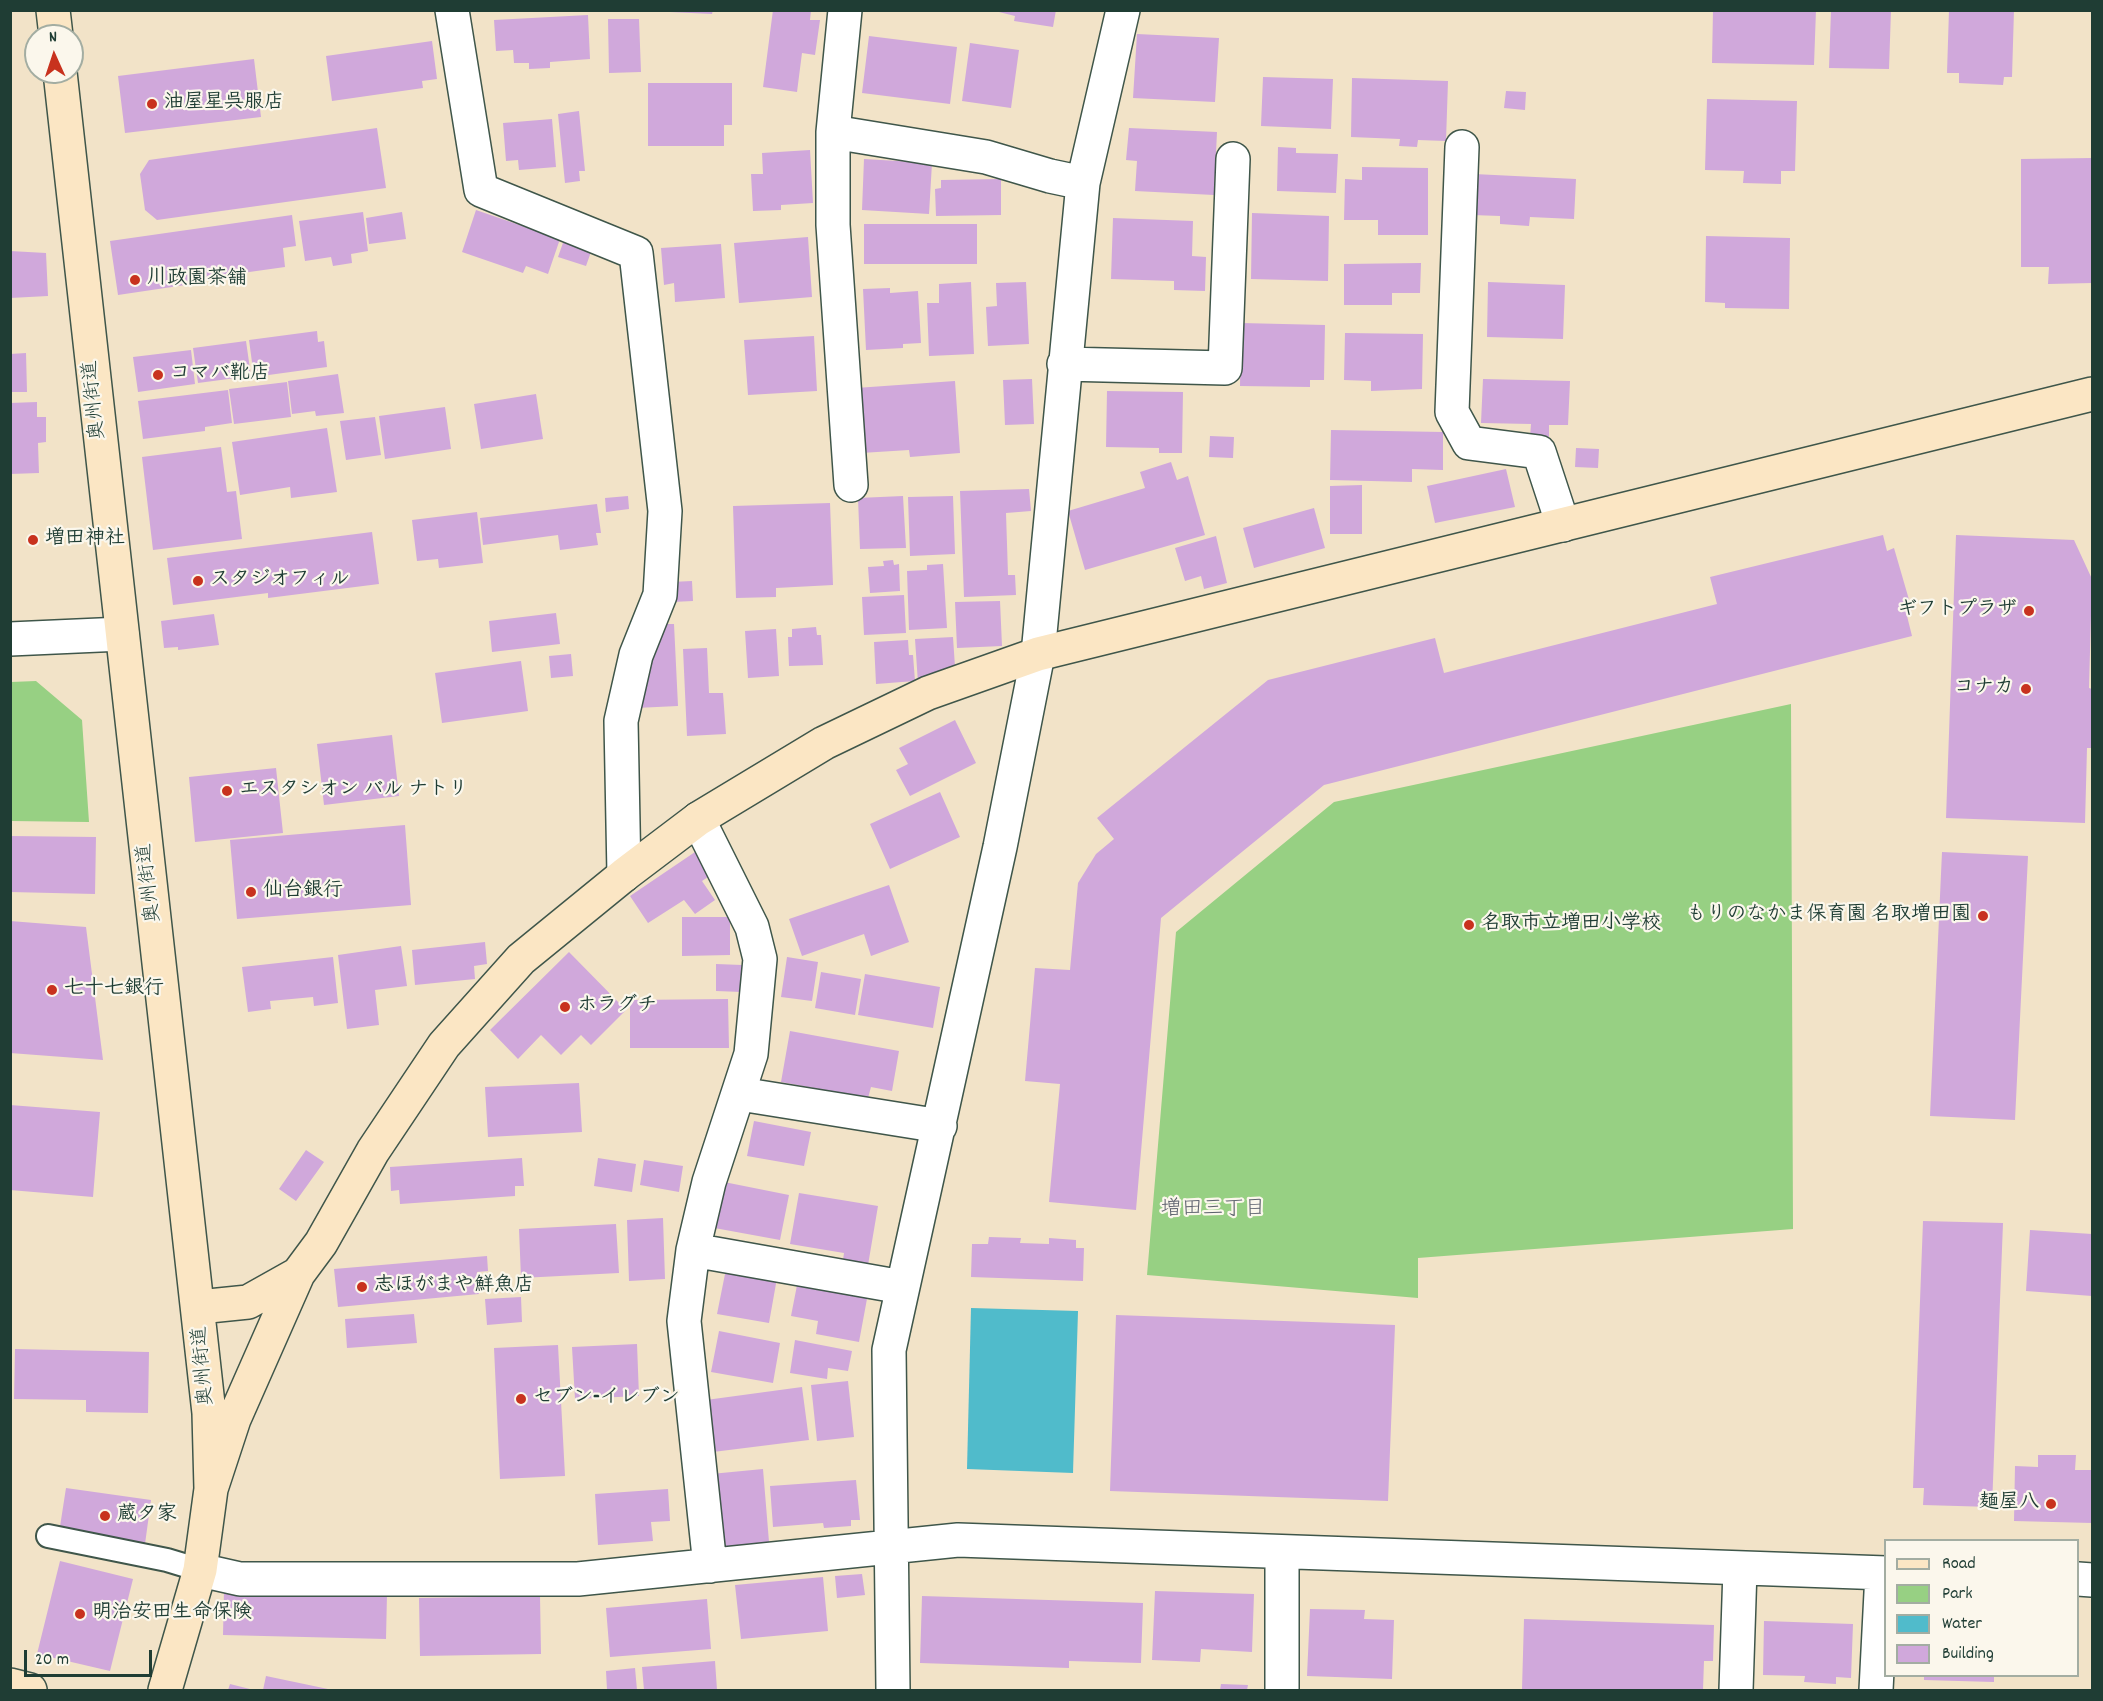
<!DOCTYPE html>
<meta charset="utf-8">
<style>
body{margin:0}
#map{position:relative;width:2103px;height:1701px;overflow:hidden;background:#f2e3c8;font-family:Dekko,sans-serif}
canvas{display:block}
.frame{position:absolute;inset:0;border:12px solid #1f3d34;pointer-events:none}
.legend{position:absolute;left:1884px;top:1539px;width:195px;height:138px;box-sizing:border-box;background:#fbf7ec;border:2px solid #a3ada2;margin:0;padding:8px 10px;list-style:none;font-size:18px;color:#1f3d34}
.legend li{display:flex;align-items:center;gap:12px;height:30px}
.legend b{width:30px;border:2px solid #a3ada2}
.north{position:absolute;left:24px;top:24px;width:60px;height:60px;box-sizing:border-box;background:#fbf7ec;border:2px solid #a3ada2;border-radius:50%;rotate:357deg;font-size:16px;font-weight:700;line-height:24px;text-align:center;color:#1f3d34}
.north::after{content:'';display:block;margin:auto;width:21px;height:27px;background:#c8321e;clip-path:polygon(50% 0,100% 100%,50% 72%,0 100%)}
.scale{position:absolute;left:24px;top:1650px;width:128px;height:27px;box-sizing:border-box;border:3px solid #1f3d34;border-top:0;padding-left:8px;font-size:18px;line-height:21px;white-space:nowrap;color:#1f3d34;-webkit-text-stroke:4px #fbf7ec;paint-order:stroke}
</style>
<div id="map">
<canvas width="2103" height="1701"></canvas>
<div class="frame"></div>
<ul class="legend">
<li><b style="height:8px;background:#fbe6c4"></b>Road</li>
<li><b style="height:16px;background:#97d083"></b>Park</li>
<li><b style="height:16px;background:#50bbcb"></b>Water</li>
<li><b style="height:16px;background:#d0a8db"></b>Building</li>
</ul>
<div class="north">N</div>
<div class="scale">20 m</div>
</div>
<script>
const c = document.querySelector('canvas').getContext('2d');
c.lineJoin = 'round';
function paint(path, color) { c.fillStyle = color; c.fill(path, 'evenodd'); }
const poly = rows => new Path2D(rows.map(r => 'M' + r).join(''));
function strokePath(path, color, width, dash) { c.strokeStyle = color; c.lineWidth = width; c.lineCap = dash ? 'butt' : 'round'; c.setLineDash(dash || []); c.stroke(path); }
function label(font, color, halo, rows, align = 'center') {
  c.font = font + ' Dekko,"Klee One",sans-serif'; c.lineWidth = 4.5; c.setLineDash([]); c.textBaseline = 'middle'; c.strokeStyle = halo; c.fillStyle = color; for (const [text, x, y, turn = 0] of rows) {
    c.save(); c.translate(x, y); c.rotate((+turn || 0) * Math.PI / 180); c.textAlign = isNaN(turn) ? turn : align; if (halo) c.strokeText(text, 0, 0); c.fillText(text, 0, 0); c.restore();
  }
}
paint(poly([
 [36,681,82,720,89,822,11,821,11,682],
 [1791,704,1793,1229,1418,1258,1418,1298,1147,1275,1176,932,1334,802]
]), '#97d083');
paint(poly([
 [971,1308,1078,1311,1073,1473,967,1469]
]), '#50bbcb');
paint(poly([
 [670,10,713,10,712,14,670,12],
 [773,10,811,10,810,20,820,20,815,55,802,53,797,92,763,87],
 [991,10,1056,10,1053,27,1014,21,1015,16],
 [1713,10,1816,10,1814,65,1712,63],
 [1831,10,1891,10,1889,69,1829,68],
 [1949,10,2014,10,2012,77,2004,77,2003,85,1959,83,1959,73,1947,73],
 [588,15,590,59,550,62,550,68,529,69,529,63,514,63,513,50,496,51,494,20],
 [608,19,639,19,641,72,609,73],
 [1137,34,1219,38,1215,102,1133,98],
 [869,36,957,47,950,104,862,93],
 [432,41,437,79,422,81,423,88,332,101,326,56],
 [970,43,1019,50,1011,108,962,101],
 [254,59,261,117,125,133,118,76],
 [1263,77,1333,79,1331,129,1261,126],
 [1352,78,1448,81,1446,141,1418,140,1417,147,1399,146,1400,139,1351,137],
 [648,83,732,83,732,125,724,125,724,146,648,146],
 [1506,91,1526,92,1525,110,1504,108],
 [1707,99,1797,101,1795,171,1781,171,1781,184,1743,183,1744,171,1705,170],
 [579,111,585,171,579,171,580,181,565,183,558,114],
 [552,119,556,167,519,170,518,160,506,161,503,123],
 [377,128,386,188,157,220,145,210,140,174,149,160],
 [1129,128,1217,132,1214,195,1135,191,1137,161,1126,160],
 [1278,147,1296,148,1296,153,1338,154,1336,193,1277,191],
 [810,150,813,203,781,205,781,210,753,211,751,174,763,174,762,153],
 [2092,158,2092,283,2048,284,2049,267,2021,267,2021,159],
 [864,159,932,163,929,214,862,210],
 [1362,167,1428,168,1428,235,1378,235,1378,220,1344,220,1345,179,1362,180],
 [1474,174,1576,179,1574,219,1530,217,1529,226,1500,224,1500,216,1472,215],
 [1001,179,1001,215,936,216,935,189,941,188,941,180],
 [476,210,560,239,548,274,526,266,523,273,462,252],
 [363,212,368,251,351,254,352,263,333,266,331,257,305,261,299,221],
 [402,212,406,239,369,244,366,218],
 [1252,213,1329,216,1328,281,1251,279],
 [292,215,296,246,283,248,285,267,192,280,192,284,118,295,110,241],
 [1113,218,1193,221,1192,256,1206,257,1205,291,1174,290,1174,281,1111,279],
 [864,224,977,224,977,264,864,264],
 [1706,236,1790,238,1789,309,1725,308,1725,303,1705,302],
 [808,237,812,297,739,303,734,243],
 [564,240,592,249,586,266,558,257],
 [721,244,725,298,675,302,674,283,664,285,661,248],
 [10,251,46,253,48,296,10,298],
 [1421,263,1420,293,1392,293,1392,305,1344,305,1344,264],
 [971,282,974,354,929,356,927,303,939,303,939,284],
 [1026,282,1029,344,988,346,986,307,997,306,996,283],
 [1488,282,1565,285,1563,339,1487,337],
 [890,288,890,293,918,291,921,343,903,344,903,348,866,350,863,289],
 [1241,323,1325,325,1324,380,1310,380,1310,387,1240,386],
 [317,331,318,342,324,341,327,367,254,377,249,340],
 [1345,333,1423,334,1422,389,1371,391,1371,381,1344,380],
 [814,336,817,391,748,395,744,340],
 [246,341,251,376,198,383,193,348],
 [191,350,195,384,138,392,133,357],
 [26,353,27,392,10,392,10,354],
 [338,374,344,413,316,416,315,411,292,414,288,381],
 [1032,379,1034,424,1005,425,1003,380],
 [1483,379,1570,381,1568,425,1549,425,1549,437,1530,437,1531,424,1481,423],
 [955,381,960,453,910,457,909,450,861,453,856,388],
 [287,382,291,417,234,424,229,389],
 [228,390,232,423,205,427,205,431,143,439,138,401],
 [1107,391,1183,392,1182,453,1159,453,1159,448,1106,447],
 [536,394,543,439,481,449,474,404],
 [37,402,37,417,46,417,46,442,38,443,39,473,10,474,10,403],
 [445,407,451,449,385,459,379,416],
 [375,417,381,455,346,460,340,421],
 [327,428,337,492,291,498,290,487,240,495,232,442],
 [1331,430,1443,432,1443,470,1412,469,1412,482,1330,480],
 [1210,436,1234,437,1233,458,1209,457],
 [221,447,227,492,236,491,242,539,153,550,142,457],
 [1576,448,1599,449,1598,468,1575,467],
 [1171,462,1177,480,1188,476,1205,535,1085,570,1068,511,1145,488,1140,472],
 [1506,469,1515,507,1435,523,1427,486],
 [1362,485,1362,534,1330,534,1330,486],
 [1029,489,1031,511,1006,513,1008,575,1015,575,1016,595,964,597,960,491],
 [628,496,629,509,606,512,605,498],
 [903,496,906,548,860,549,858,498],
 [953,496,955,554,910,556,908,497],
 [830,503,833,585,776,588,776,597,736,598,733,506],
 [597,504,601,533,596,533,598,545,560,550,558,535,483,545,480,518],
 [1314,508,1325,548,1254,568,1243,528],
 [477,512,483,563,439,568,438,559,417,561,412,520],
 [372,532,379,584,268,598,268,593,173,605,167,558],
 [1883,535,1887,551,1894,548,1912,610,1906,612,1912,636,1324,785,1161,918,1136,1210,1049,1202,1060,1084,1025,1081,1035,968,1070,970,1078,883,1096,854,1114,839,1097,818,1268,680,1435,638,1444,673,1717,604,1710,577],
 [1956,535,2074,540,2092,579,2089,688,2092,689,2092,748,2087,748,2085,823,1946,818],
 [1216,536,1227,583,1204,589,1201,576,1185,581,1175,548],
 [893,560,894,565,899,564,900,591,870,593,868,567,884,566,883,561],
 [943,564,947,628,909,630,907,571,927,570,927,565],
 [692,581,693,601,672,602,671,582],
 [904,595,906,633,864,635,862,597],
 [1000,601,1002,646,957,648,955,602],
 [556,613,560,644,492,652,489,621],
 [214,614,219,645,178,650,178,647,164,648,161,621],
 [657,624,674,624,678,706,636,708],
 [816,627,817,635,821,635,823,665,789,666,788,637,792,637,792,629],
 [776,629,779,676,748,678,745,631],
 [953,637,955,667,918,683,915,639],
 [908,640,909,655,913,655,915,681,876,684,874,642],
 [707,648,709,693,723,693,726,734,687,736,683,649],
 [571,654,573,676,551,678,549,656],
 [521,661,528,711,442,723,435,673],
 [955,720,976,763,910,796,896,770,908,764,899,748],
 [392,735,399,796,324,805,317,744],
 [276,768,283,833,195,842,189,777],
 [940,792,960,837,890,869,870,824],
 [405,825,411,905,237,919,230,840],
 [10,836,96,837,95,894,10,892],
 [695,852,711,875,702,881,715,900,695,914,684,900,648,923,630,896],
 [1942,852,2028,856,2015,1120,1930,1116],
 [889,885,909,942,871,956,864,934,802,956,789,919],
 [682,917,730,917,730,955,682,956],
 [10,921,86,927,103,1060,10,1053],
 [485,942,487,964,474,966,475,979,415,985,412,950],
 [401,946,407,986,375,990,379,1025,347,1029,338,955],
 [569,952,626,1010,591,1045,581,1035,561,1055,541,1035,518,1059,490,1030],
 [333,957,338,1003,314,1006,313,997,270,1001,271,1009,248,1012,242,967],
 [787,957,818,962,812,1001,781,997],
 [716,964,742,965,742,992,716,991],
 [821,972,861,979,855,1015,815,1008],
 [865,974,940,987,933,1028,858,1015],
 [728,999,729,1048,630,1048,630,1000],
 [790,1031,899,1051,892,1091,871,1087,868,1098,781,1082],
 [579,1083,582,1132,488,1137,485,1087],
 [10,1105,100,1112,93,1197,10,1190],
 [754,1121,811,1132,804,1166,747,1156],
 [306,1150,324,1162,296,1201,279,1189],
 [522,1158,524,1186,515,1186,515,1196,400,1204,399,1190,391,1191,390,1167],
 [598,1158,636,1164,632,1192,594,1186],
 [644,1160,683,1166,679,1192,640,1185],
 [719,1181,789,1195,780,1240,709,1227],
 [799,1193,878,1206,867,1271,842,1267,844,1253,790,1244],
 [663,1218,665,1279,629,1281,627,1220],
 [1923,1221,2003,1223,1992,1507,1923,1505,1924,1488,1913,1488],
 [616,1224,619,1273,521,1278,519,1229],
 [2030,1230,2092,1234,2092,1296,2026,1291],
 [989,1237,1021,1238,1020,1243,1049,1244,1049,1238,1076,1240,1076,1248,1084,1248,1083,1281,971,1277,972,1244,988,1244],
 [487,1256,488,1271,477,1272,479,1294,338,1307,334,1269],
 [726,1269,777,1278,769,1323,717,1314],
 [799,1275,869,1288,859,1342,816,1334,818,1321,791,1316],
 [521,1297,522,1322,487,1325,485,1299],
 [414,1314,417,1343,347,1348,345,1319],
 [1116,1315,1395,1325,1388,1501,1110,1491],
 [719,1331,780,1343,773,1383,711,1372],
 [795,1340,852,1351,848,1371,828,1368,827,1379,790,1373],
 [637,1344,639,1396,575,1399,572,1347],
 [558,1345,565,1476,500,1479,494,1348],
 [15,1349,149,1352,148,1413,86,1412,86,1400,14,1399],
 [848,1381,854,1437,817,1441,811,1385],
 [802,1387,809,1440,713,1452,706,1400],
 [2038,1455,2076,1455,2075,1470,2092,1470,2092,1523,2014,1521,2015,1466,2038,1467],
 [763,1469,769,1542,747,1544,747,1552,718,1554,711,1474],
 [856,1480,860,1520,851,1520,851,1526,824,1528,823,1523,773,1527,770,1486],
 [66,1488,151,1500,145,1544,59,1533],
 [668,1489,670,1521,651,1522,653,1541,598,1545,595,1494],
 [60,1561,133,1579,110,1671,37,1654],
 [862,1574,865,1595,837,1598,835,1576],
 [823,1577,828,1631,741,1639,735,1585],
 [224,1590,387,1594,386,1639,223,1635],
 [1155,1591,1254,1594,1252,1652,1201,1649,1200,1662,1152,1660],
 [540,1596,541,1654,420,1656,419,1598],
 [922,1596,1143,1603,1141,1663,1069,1661,1069,1668,920,1663],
 [707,1599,711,1649,610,1657,606,1608],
 [1310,1609,1365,1610,1364,1619,1394,1620,1392,1679,1307,1676],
 [1524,1619,1714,1625,1713,1661,1704,1661,1703,1690,1522,1689],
 [1764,1621,1853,1624,1851,1678,1836,1677,1836,1684,1804,1682,1805,1676,1763,1675],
 [715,1661,717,1690,644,1690,642,1667],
 [635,1668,637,1690,607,1690,606,1671],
 [266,1676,328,1689,328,1690,263,1690],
 [1924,1676,1994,1676,1994,1682,1924,1680],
 [230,1684,254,1690,228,1690],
 [1221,1684,1248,1685,1247,1690,1220,1690]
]), '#d0a8db');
const lane = poly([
 [48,1536,167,1560,200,1570]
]);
const street = poly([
 [452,10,481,190,636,253,665,511,660,595,636,655,621,721,624,875],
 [845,10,833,132,986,157,1050,176,1083,183],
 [833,132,833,225,851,485],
 [1462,147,1452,412,1469,443,1539,452,1563,525],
 [1064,364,1225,368,1233,159],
 [10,639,122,634],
 [698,819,752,927,760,959,751,1054,709,1182,693,1250,684,1321,710,1566],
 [740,1094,940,1126],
 [693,1250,902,1287],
 [1282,1553,1282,1690],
 [200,1570,240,1579,578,1579,958,1540,1886,1573],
 [2078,1579,2092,1580],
 [893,1690,889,1350,1000,847,1038,654,1083,183,1123,10],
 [1736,1690,1740,1569],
 [1876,1690,1882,1573]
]);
const secondary = poly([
 [53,10,56,36],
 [60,72,209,1413,211,1489,200,1570,165,1690],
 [199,1307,248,1302,298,1274],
 [211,1489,234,1419,298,1274,321,1243,373,1151,444,1045,521,959,624,875,698,819,824,743,928,693,1038,654,2092,394],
 [10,1685,30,1690]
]);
strokePath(lane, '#3f564a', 26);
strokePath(street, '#3f564a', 36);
strokePath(secondary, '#3f564a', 36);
strokePath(lane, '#fff', 22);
strokePath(street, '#fff', 33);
strokePath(secondary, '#fbe6c4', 33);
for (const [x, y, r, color] of [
 [152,104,6,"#c8321e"],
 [135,280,6,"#c8321e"],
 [158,375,6,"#c8321e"],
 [33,540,6,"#c8321e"],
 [198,581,6,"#c8321e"],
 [2029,611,6,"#c8321e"],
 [2026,689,6,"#c8321e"],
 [227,791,6,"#c8321e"],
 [251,892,6,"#c8321e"],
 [1983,916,6,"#c8321e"],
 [1469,925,6,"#c8321e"],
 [52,990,6,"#c8321e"],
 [565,1007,6,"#c8321e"],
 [362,1287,6,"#c8321e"],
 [521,1399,6,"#c8321e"],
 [2051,1504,6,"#c8321e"],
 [105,1516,6,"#c8321e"],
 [80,1614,6,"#c8321e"]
]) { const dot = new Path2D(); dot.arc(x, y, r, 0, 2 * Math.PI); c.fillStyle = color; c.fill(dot); strokePath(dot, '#fbf7ec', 2); }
label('bold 20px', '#1f3d34', '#fbf7ec', [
 ["油屋星呉服店",164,104],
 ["川政園茶舗",147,280],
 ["コマバ靴店",170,375],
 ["増田神社",45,540],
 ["スタジオフィル",210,581],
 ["ギフトプラザ",2017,611,"right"],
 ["コナカ",2014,689,"right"],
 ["エスタシオン バル ナトリ",239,791],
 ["仙台銀行",263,892],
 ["もりのなかま保育園 名取増田園",1971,916,"right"],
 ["名取市立増田小学校",1481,925],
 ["七十七銀行",64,990],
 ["ホラグチ",577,1007],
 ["志ほがまや鮮魚店",374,1287],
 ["セブン-イレブン",533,1399],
 ["麺屋八",2039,1504,"right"],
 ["蔵タ家",117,1516],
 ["明治安田生命保険",92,1614]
], 'left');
label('20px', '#1f3d34', '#fbf7ec', [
 ["奥州街道",96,400,-96],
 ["奥州街道",151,883,-97],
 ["奥州街道",205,1366,-95]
]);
label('21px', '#5d626e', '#fbf7ec', [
 ["増田三丁目",1213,1211]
]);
</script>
